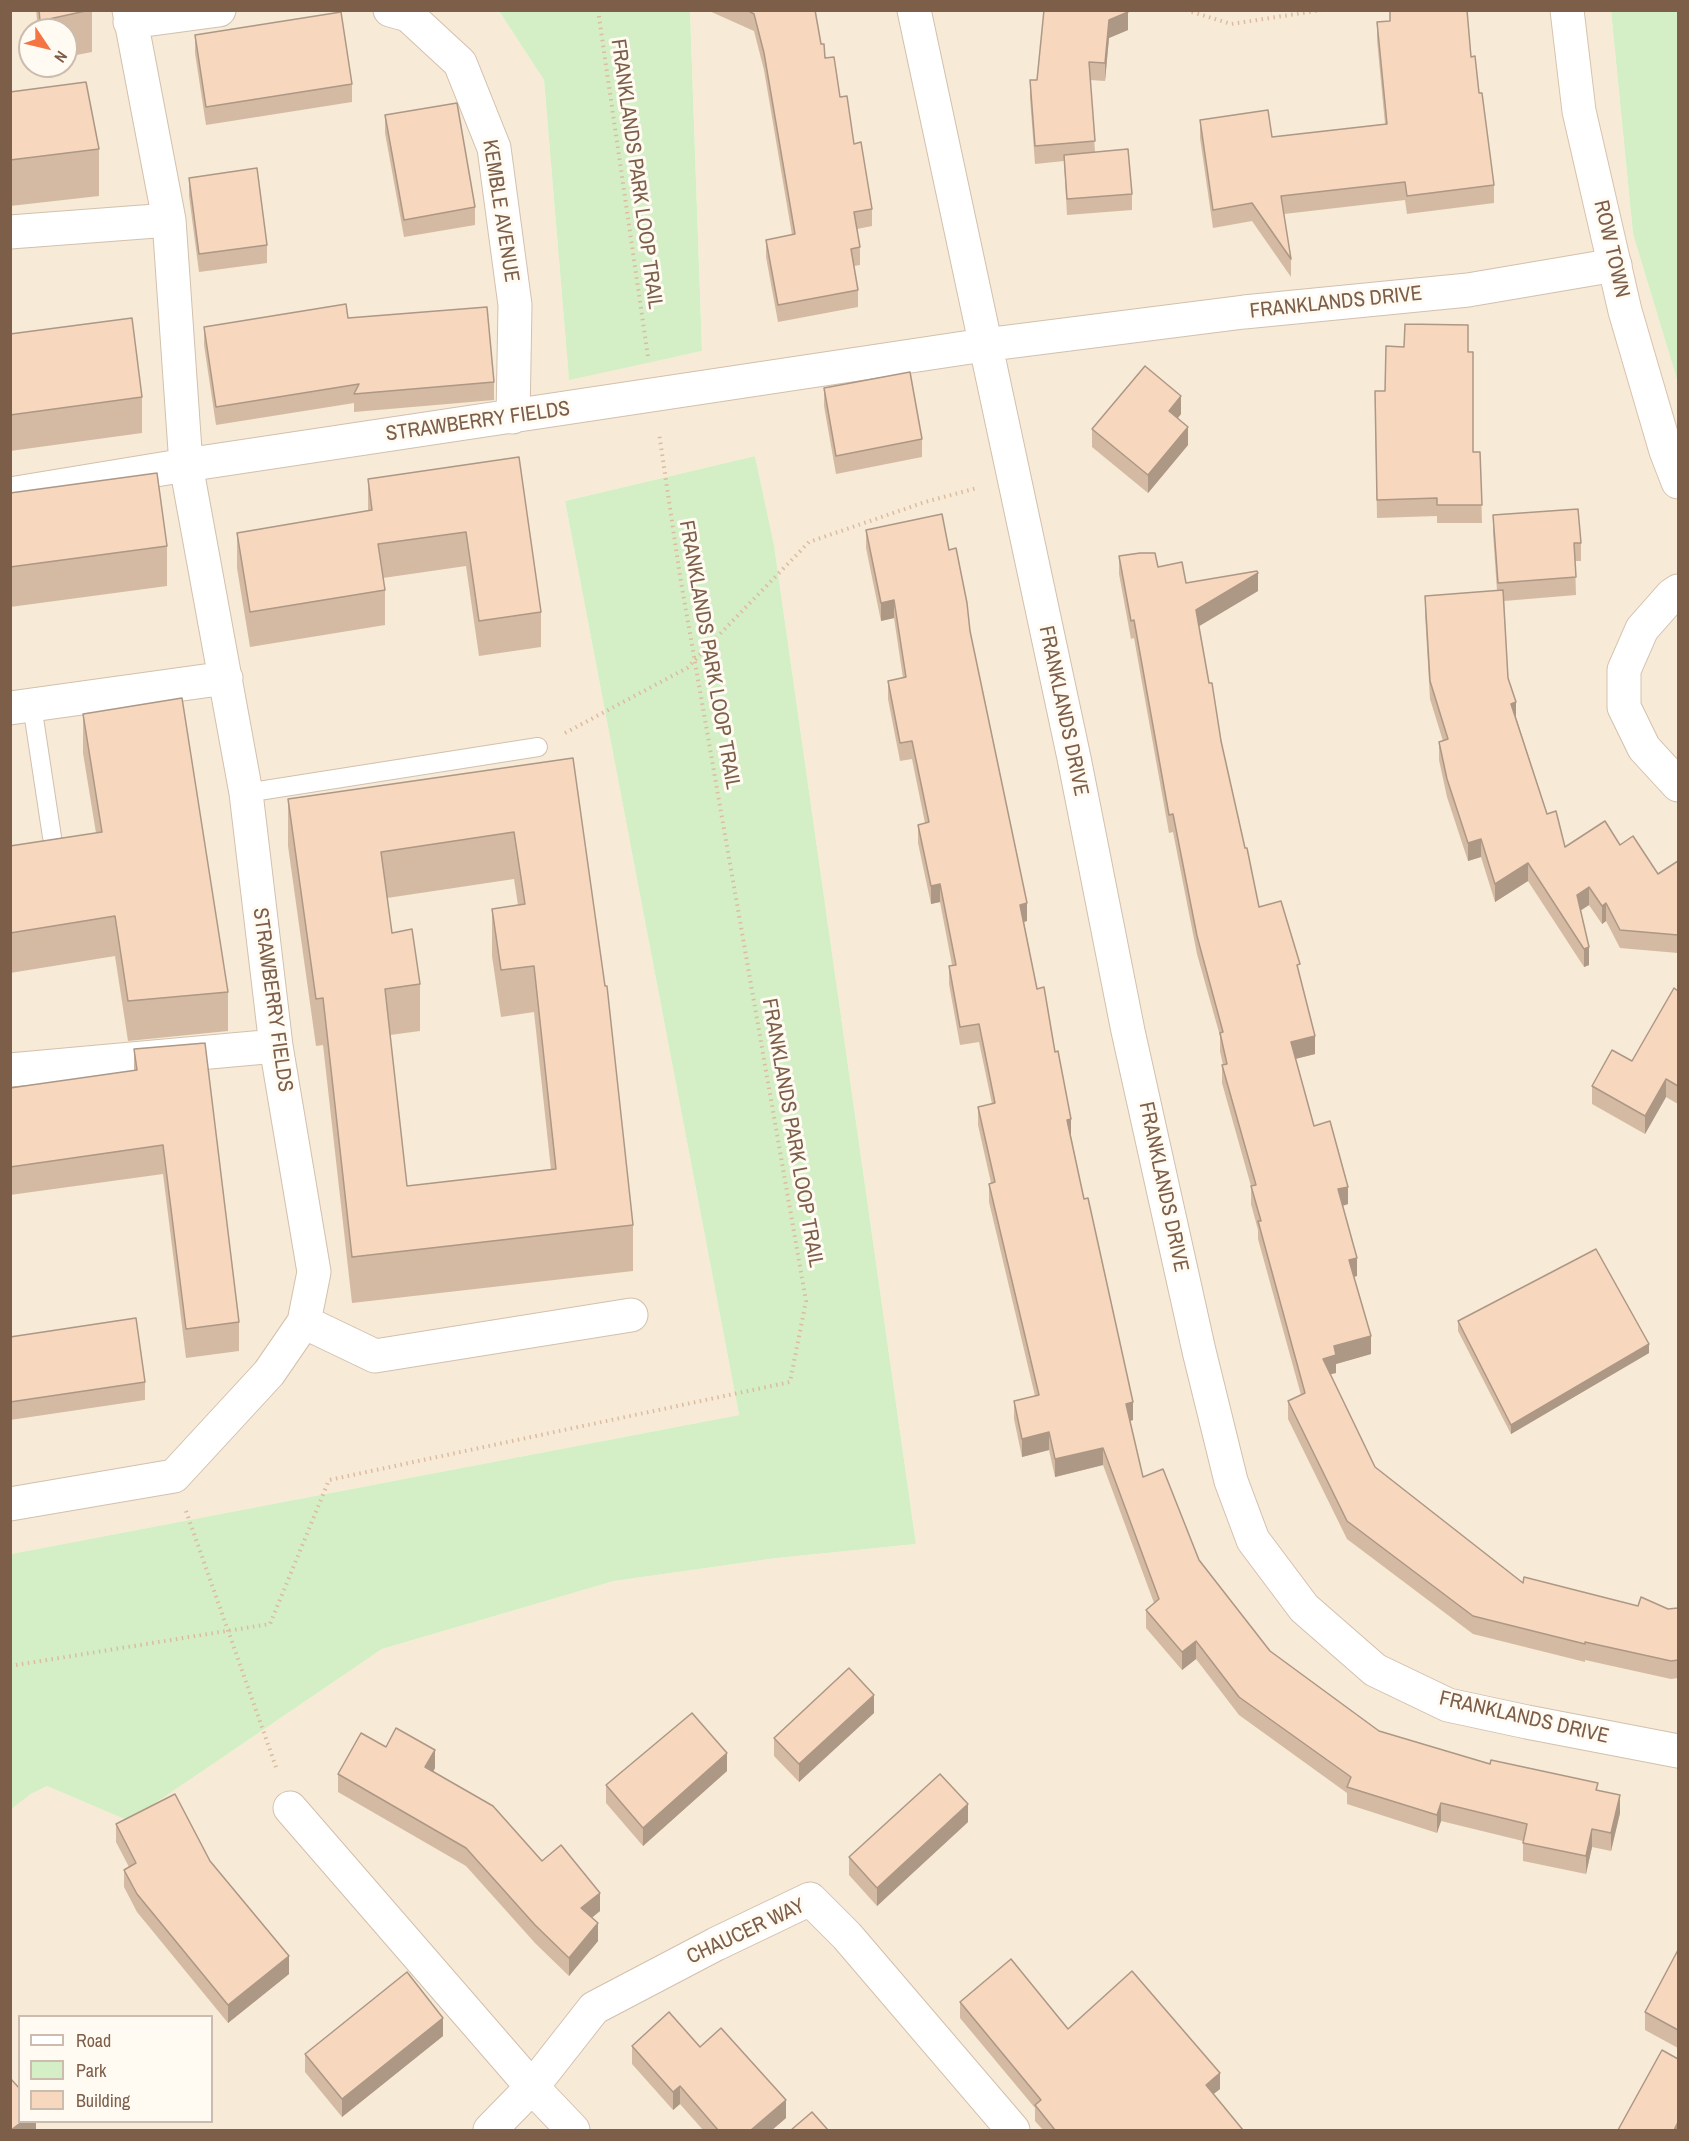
<!DOCTYPE html>
<style>
body{margin:0}
#map{position:relative;width:1689px;height:2141px;overflow:hidden;background:#fef8ea;font-family:"Archivo Narrow",sans-serif}
canvas{display:block}
.frame{position:absolute;inset:0;border:12px solid #7d5e49;pointer-events:none}
.legend{position:absolute;left:18px;top:2015px;width:195px;height:108px;box-sizing:border-box;background:#fffbf2;border:2px solid #cbbcae;margin:0;padding:8px 10px;list-style:none;font-size:18px;color:#7d5e49}
.legend li{display:flex;align-items:center;gap:12px;height:30px}
.legend b{width:30px;border:2px solid #cbbcae}
.north{position:absolute;left:18px;top:18px;width:60px;height:60px;box-sizing:border-box;background:#fffbf2;border:2px solid #cbbcae;border-radius:50%;rotate:125deg;font-size:16px;font-weight:700;line-height:24px;text-align:center;color:#7d5e49}
.north::after{content:'';display:block;margin:auto;width:21px;height:27px;background:#f47443;clip-path:polygon(50% 0,100% 100%,50% 72%,0 100%)}
</style>
<div id="map">
<canvas width="1689" height="2141"></canvas>
<div class="frame"></div>
<ul class="legend">
<li><b style="height:8px;background:#fff"></b>Road</li>
<li><b style="height:16px;background:#d4efc5"></b>Park</li>
<li><b style="height:16px;background:#f7d8be"></b>Building</li>
</ul>
<div class="north">N</div>
</div>
<script>
const c = document.querySelector('canvas').getContext('2d');
c.lineJoin = 'round';
function paint(path, color) { c.fillStyle = color; c.fill(path, 'evenodd'); }
const poly = rows => new Path2D(rows.map(r => 'M' + r).join(''));
function strokePath(path, color, width, dash) { c.strokeStyle = color; c.lineWidth = width; c.lineCap = dash ? 'butt' : 'round'; c.setLineDash(dash || []); c.stroke(path); }
function label(font, color, halo, rows, align = 'center') {
  c.font = font + ' "Archivo Narrow",sans-serif'; c.lineWidth = 6; c.setLineDash([]); c.textBaseline = 'middle'; c.strokeStyle = halo; c.fillStyle = color; for (const [text, x, y, turn = 0] of rows) {
    c.save(); c.translate(x, y); c.rotate((+turn || 0) * Math.PI / 180); c.textAlign = isNaN(turn) ? turn : align; if (halo) c.strokeText(text, 0, 0); c.fillText(text, 0, 0); c.restore();
  }
}
paint(poly([
 [11,11,499,11,544,80,569,379,702,351,690,11,1611,11,1633,234,1678,383,1678,2130,11,2130,10,1809,31,1794,47,1786,129,1821,382,1649,614,1581,777,1558,916,1544,774,545,755,456,565,501,739,1415,11,1554],
 [30,30,66,30,66,66,30,66],
 [20,2016,212,2016,212,2122,20,2122]
]), '#f7ead7');
paint(poly([
 [499,11,690,11,702,351,569,380,544,80],
 [1611,11,1678,11,1678,383,1633,234],
 [755,456,774,545,916,1544,777,1558,614,1581,382,1649,129,1821,47,1786,31,1794,11,1809,11,1554,739,1415,565,501]
]), '#d4efc5');
const lane = poly([
 [32,705,52,837],
 [246,793,538,747]
]);
const street = poly([
 [390,10,408,15,460,63,494,148,515,305,513,417],
 [914,10,1074,758,1128,1031,1199,1351,1231,1481,1253,1540,1304,1608,1375,1670,1448,1705,1527,1722,1678,1751],
 [130,22,219,10],
 [10,232,169,220],
 [10,494,186,465,984,345,1244,312,1468,290,1615,265],
 [1678,591,1672,595,1642,629,1624,670,1624,707,1644,748,1678,785],
 [10,708,226,678],
 [10,1070,276,1046],
 [304,1322,375,1356,631,1315],
 [10,1504,174,1476,269,1373,304,1322,314,1272,276,1046,246,793,186,465,169,220,129,10],
 [290,1808,532,2087,573,2130],
 [490,2130,532,2087,594,2008,716,1944,810,1899,847,1936,1013,2130]
]);
const secondary = poly([
 [1567,10,1579,111,1625,311,1666,451,1678,482]
]);
strokePath(lane, '#d3c0ad', 20);
strokePath(street, '#d3c0ad', 35);
strokePath(secondary, '#d9c2ac', 35);
strokePath(poly([
 [598,10,648,357],
 [1186,10,1231,24,1322,10],
 [565,733,687,668,809,542,925,502,977,488],
 [186,1511,277,1770],
 [10,1666,270,1624,329,1480,790,1382,806,1301,680,576,659,433]
]), '#ddbba0', 4, [1.5, 4.5]);
strokePath(lane, '#fff', 18);
strokePath(street, '#fff', 33);
strokePath(secondary, '#fff', 33);
paint(poly([
 [36,10,92,10,92,52,66,57,66,30,38,30],
 [707,10,815,10,821,44,840,97,854,144,872,209,872,226,857,229,860,247,860,265,854,266,858,290,858,307,778,322,766,257,766,240,792,235,764,70,754,31],
 [1044,10,1128,30,1109,38,1105,81,1090,80,1095,152,1132,194,1132,210,1067,215,1064,161,1035,164,1030,98,1030,80,1037,80],
 [1377,22,1471,57,1479,93,1494,185,1494,203,1407,214,1405,200,1284,214,1291,259,1291,277,1252,221,1213,228,1200,138,1200,120,1272,137,1385,124,1377,40],
 [195,35,352,84,352,102,206,125,195,53],
 [10,92,99,149,99,196,10,206],
 [385,115,475,207,475,225,404,237,385,133],
 [189,178,267,245,267,263,199,272,189,196],
 [204,327,494,382,494,400,354,412,354,403,216,425,204,345],
 [10,334,142,397,142,433,10,451],
 [1468,352,1473,452,1480,452,1482,523,1437,523,1437,516,1377,518,1375,409,1385,391],
 [824,388,922,439,922,457,836,474,824,406],
 [1181,414,1178,418,1188,445,1148,493,1092,447,1092,429],
 [519,457,541,612,541,647,479,656,466,566,383,578,385,590,385,625,250,647,237,568,237,533,368,511,368,479],
 [10,493,167,546,167,586,10,607],
 [1493,515,1581,543,1581,561,1575,561,1576,595,1504,601,1508,678,1516,717,1547,814,1565,847,1620,845,1658,874,1678,861,1678,953,1620,948,1606,921,1602,924,1589,905,1580,910,1589,965,1584,967,1528,881,1495,902,1481,857,1468,861,1447,797,1439,760,1439,742,1443,741,1430,699,1425,614,1425,596,1497,591,1493,533],
 [866,530,949,550,970,631,1027,921,1024,922,1037,989,1055,1052,1071,1136,1084,1199,1133,1420,1130,1421,1143,1477,1199,1560,1270,1651,1379,1731,1490,1764,1598,1790,1620,1813,1611,1851,1592,1847,1586,1874,1523,1861,1523,1841,1441,1821,1437,1833,1347,1804,1347,1793,1239,1715,1196,1659,1182,1670,1146,1628,1146,1610,1154,1603,1103,1465,1055,1477,1049,1450,1022,1457,1014,1419,1014,1401,1035,1396,989,1202,989,1184,991,1183,978,1125,978,1107,992,1104,979,1042,960,1045,949,984,949,966,952,965,940,902,931,904,918,843,918,825,925,823,912,759,900,761,888,699,888,681,903,678,894,618,881,621,866,548],
 [1119,556,1158,567,1186,583,1258,591,1199,626,1209,683,1221,741,1245,848,1259,907,1300,976,1315,1054,1295,1059,1314,1126,1348,1204,1343,1206,1357,1276,1354,1277,1371,1354,1336,1364,1336,1373,1330,1374,1375,1467,1523,1583,1638,1606,1668,1609,1678,1608,1678,1678,1671,1679,1585,1660,1585,1662,1473,1634,1347,1539,1288,1419,1288,1401,1301,1395,1258,1239,1258,1230,1251,1204,1251,1186,1222,1083,1222,1065,1223,1065,1220,1051,1220,1036,1197,954,1173,832,1169,833,1134,638,1131,639,1119,574],
 [83,714,228,992,228,1031,128,1041,115,956,10,973,10,846,96,833,83,753],
 [573,758,633,1225,633,1271,352,1303,323,1045,316,1046,288,846,288,799],
 [514,879,518,905,492,909,492,956,501,1017,534,1012,551,1170,407,1186,390,1035,420,1031,420,984,392,933,387,898],
 [1678,991,1678,1104,1666,1097,1645,1134,1592,1104,1592,1086,1632,1061],
 [134,1049,239,1322,239,1351,186,1358,163,1174,10,1195,10,1088,134,1071],
 [1458,1321,1649,1353,1511,1434,1458,1331],
 [10,1337,145,1382,145,1400,10,1420],
 [874,1713,799,1782,774,1756,774,1738],
 [386,1747,435,1768,433,1772,600,1911,592,1918,598,1941,569,1976,535,1943,466,1866,338,1792,338,1774],
 [727,1771,643,1846,606,1803,606,1785],
 [968,1822,877,1906,849,1875,849,1857],
 [116,1824,210,1861,289,1974,228,2023,137,1912,124,1887,124,1870,129,1867,116,1842],
 [1678,1950,1678,2048,1645,2030,1645,2012],
 [960,2002,1068,2029,1220,2089,1213,2094,1243,2130,1043,2130,1035,2121,1035,2108,960,2018],
 [443,2036,342,2117,305,2072,305,2054],
 [632,2046,700,2047,786,2118,772,2130,703,2130,680,2104,673,2110,632,2064]
]), '#d4baa3');
paint(poly([
 [1128,12,1128,30,1109,38,1105,81,1105,63,1109,20],
 [1181,396,1181,414,1169,429,1169,411],
 [1188,427,1188,445,1148,493,1148,475],
 [1258,573,1258,591,1196,628,1196,610],
 [894,600,894,618,881,621,881,603],
 [1516,702,1516,720,1511,704],
 [1481,839,1481,857,1468,861,1468,843],
 [1528,863,1528,881,1495,902,1495,884],
 [940,884,940,902,931,904,931,886],
 [1589,887,1589,905,1577,913,1577,895],
 [1027,903,1027,921,1020,923,1020,905],
 [1606,903,1606,921,1602,924,1602,906],
 [1589,947,1589,965,1584,967,1584,949],
 [1315,1036,1315,1054,1291,1060,1291,1042],
 [1666,1079,1666,1097,1645,1134,1645,1116],
 [1071,1119,1071,1137,1067,1120],
 [1348,1187,1348,1204,1338,1207,1338,1189],
 [1357,1258,1357,1276,1349,1278,1349,1260],
 [1371,1336,1371,1354,1336,1364,1336,1373,1323,1376,1323,1359,1334,1346],
 [1649,1344,1649,1353,1511,1434,1511,1425],
 [1133,1402,1133,1420,1126,1422,1126,1404],
 [1049,1432,1049,1450,1022,1457,1022,1439],
 [1103,1448,1103,1465,1055,1477,1055,1459],
 [1196,1641,1196,1659,1182,1670,1182,1652],
 [874,1695,874,1713,799,1782,799,1764],
 [435,1750,435,1768,425,1785,425,1767],
 [727,1753,727,1771,643,1846,643,1828],
 [1620,1795,1620,1813,1611,1851,1611,1833],
 [1441,1803,1441,1821,1437,1833,1437,1815],
 [968,1804,968,1822,877,1906,877,1888],
 [1592,1829,1592,1847,1586,1874,1586,1856],
 [600,1893,600,1911,581,1926,581,1908],
 [598,1923,598,1941,569,1976,569,1958],
 [289,1956,289,1974,228,2023,228,2005],
 [443,2018,443,2036,342,2117,342,2099],
 [1220,2073,1220,2089,1206,2100,1206,2085],
 [680,2086,680,2104,673,2110,673,2092],
 [786,2100,786,2118,772,2130,751,2130],
 [23,2121,36,2121,36,2129,34,2130,11,2130],
 [1678,2122,1678,2130,1674,2130]
]), '#ad9785');
const building = poly([
 [39,10,90,10,40,21,39,10],
 [747,10,815,10,821,44,824,44,825,58,834,57,840,97,847,96,854,144,861,142,872,209,854,212,860,247,851,249,858,290,778,305,766,240,795,234,764,53,754,14,747,10],
 [1044,10,1126,10,1128,12,1109,20,1105,63,1089,62,1095,141,1035,146,1030,80,1037,80,1044,10],
 [1390,10,1467,10,1471,57,1475,56,1479,93,1482,93,1494,185,1407,196,1405,182,1281,196,1291,259,1252,203,1213,210,1200,120,1268,110,1272,137,1387,124,1377,22,1390,21,1390,10],
 [341,12,352,84,206,107,195,35,341,12],
 [86,82,99,149,10,160,10,92,86,82],
 [457,103,475,207,404,220,385,115,457,103],
 [1128,149,1132,194,1067,199,1064,155,1128,149],
 [257,168,267,245,199,254,189,178,257,168],
 [346,304,348,318,487,307,494,382,354,394,359,384,216,407,204,327,346,304],
 [132,318,142,397,10,415,10,334,132,318],
 [1405,324,1468,325,1468,352,1473,352,1473,452,1480,452,1482,505,1437,505,1437,498,1377,500,1375,391,1385,391,1386,346,1404,347,1405,324],
 [1145,366,1181,396,1169,411,1188,427,1148,475,1092,429,1145,366],
 [910,372,922,439,836,456,824,388,910,372],
 [519,457,541,612,479,621,466,532,378,544,385,590,250,612,237,533,372,510,368,479,519,457],
 [157,473,167,546,10,567,10,493,157,473],
 [1578,509,1581,543,1574,543,1576,577,1498,583,1493,515,1578,509],
 [942,514,949,550,956,548,967,603,970,631,1027,903,1020,905,1037,989,1044,987,1055,1052,1058,1051,1071,1119,1067,1120,1084,1199,1088,1198,1092,1216,1133,1402,1126,1404,1143,1477,1163,1469,1199,1560,1270,1651,1379,1731,1490,1764,1491,1760,1598,1783,1596,1790,1620,1795,1611,1833,1592,1829,1586,1856,1523,1843,1527,1824,1441,1803,1437,1815,1347,1787,1351,1777,1239,1697,1196,1641,1182,1652,1146,1610,1159,1599,1103,1448,1055,1459,1049,1432,1022,1439,1014,1401,1039,1395,989,1184,995,1182,978,1107,995,1103,979,1024,960,1027,949,966,956,965,940,884,931,886,918,825,929,822,912,741,900,743,888,681,906,677,894,600,881,603,866,530,942,514],
 [1140,553,1155,553,1158,567,1182,562,1186,583,1257,571,1258,573,1196,610,1209,683,1212,683,1221,741,1245,848,1247,848,1259,907,1281,901,1300,964,1297,965,1315,1036,1291,1042,1314,1126,1330,1121,1348,1187,1338,1189,1357,1258,1349,1260,1371,1336,1334,1346,1336,1355,1323,1359,1375,1467,1523,1583,1524,1577,1638,1606,1641,1597,1668,1609,1678,1608,1678,1660,1671,1661,1585,1642,1585,1644,1473,1616,1347,1521,1288,1401,1305,1393,1258,1221,1261,1221,1251,1186,1256,1185,1222,1065,1227,1064,1220,1033,1223,1032,1197,936,1173,814,1169,815,1134,620,1131,621,1119,556,1140,553],
 [1503,590,1508,678,1516,702,1511,704,1547,814,1556,811,1565,847,1605,821,1620,845,1633,836,1658,874,1678,861,1678,935,1620,930,1606,903,1602,906,1589,887,1577,895,1589,947,1584,949,1528,863,1495,884,1481,839,1468,843,1447,779,1439,742,1448,739,1430,681,1425,596,1503,590],
 [182,698,228,992,128,1001,115,916,10,933,10,846,102,832,83,714,182,698],
 [573,758,605,986,607,986,633,1225,352,1257,323,998,316,999,288,799,573,758],
 [514,832,525,904,492,909,501,970,534,966,556,1169,407,1186,385,989,420,984,412,929,392,933,381,852,514,832],
 [1674,988,1678,991,1678,1086,1666,1079,1645,1116,1592,1086,1612,1050,1632,1061,1674,988],
 [205,1043,239,1322,186,1329,163,1145,10,1167,10,1088,137,1070,134,1049,205,1043],
 [1596,1249,1649,1344,1511,1425,1458,1321,1596,1249],
 [136,1318,145,1382,10,1402,10,1337,136,1318],
 [849,1668,874,1695,799,1764,774,1738,849,1668],
 [692,1713,727,1753,643,1828,606,1785,692,1713],
 [396,1728,435,1750,425,1767,493,1806,542,1861,561,1845,600,1893,581,1908,598,1923,569,1958,535,1925,466,1848,338,1774,361,1733,386,1747,396,1728],
 [940,1774,968,1804,877,1888,849,1857,940,1774],
 [175,1794,210,1861,289,1956,228,2005,137,1894,124,1870,136,1863,116,1824,175,1794],
 [1678,1950,1678,2030,1645,2012,1678,1950],
 [1011,1959,1068,2029,1132,1971,1220,2073,1206,2085,1243,2130,1055,2130,1035,2105,1041,2100,960,2002,1011,1959],
 [407,1972,443,2018,342,2099,305,2054,407,1972],
 [669,2012,700,2047,721,2028,786,2100,751,2130,718,2130,680,2086,673,2092,632,2046,669,2012],
 [1662,2050,1678,2059,1678,2122,1674,2130,1618,2130,1662,2050],
 [10,2078,20,2089,20,2121,23,2121,11,2130,10,2130,10,2078],
 [812,2112,828,2130,791,2130,812,2112]
]);
paint(building, '#f7d8be');
strokePath(building, '#ad9785', 1.5);
label('21px', '#7d5e49', '#fffbf2', [
 ["FRANKLANDS PARK LOOP TRAIL",636,174,82],
 ["KEMBLE AVENUE",500,211,81],
 ["ROW TOWN",1611,249,77],
 ["FRANKLANDS DRIVE",1336,303,-6],
 ["STRAWBERRY FIELDS",478,422,-8],
 ["FRANKLANDS PARK LOOP TRAIL",709,655,80],
 ["FRANKLANDS DRIVE",1063,711,78],
 ["STRAWBERRY FIELDS",272,1000,82],
 ["FRANKLANDS PARK LOOP TRAIL",792,1133,80],
 ["FRANKLANDS DRIVE",1163,1187,78],
 ["FRANKLANDS DRIVE",1524,1718,13],
 ["CHAUCER WAY",746,1932,-25]
]);
</script>
